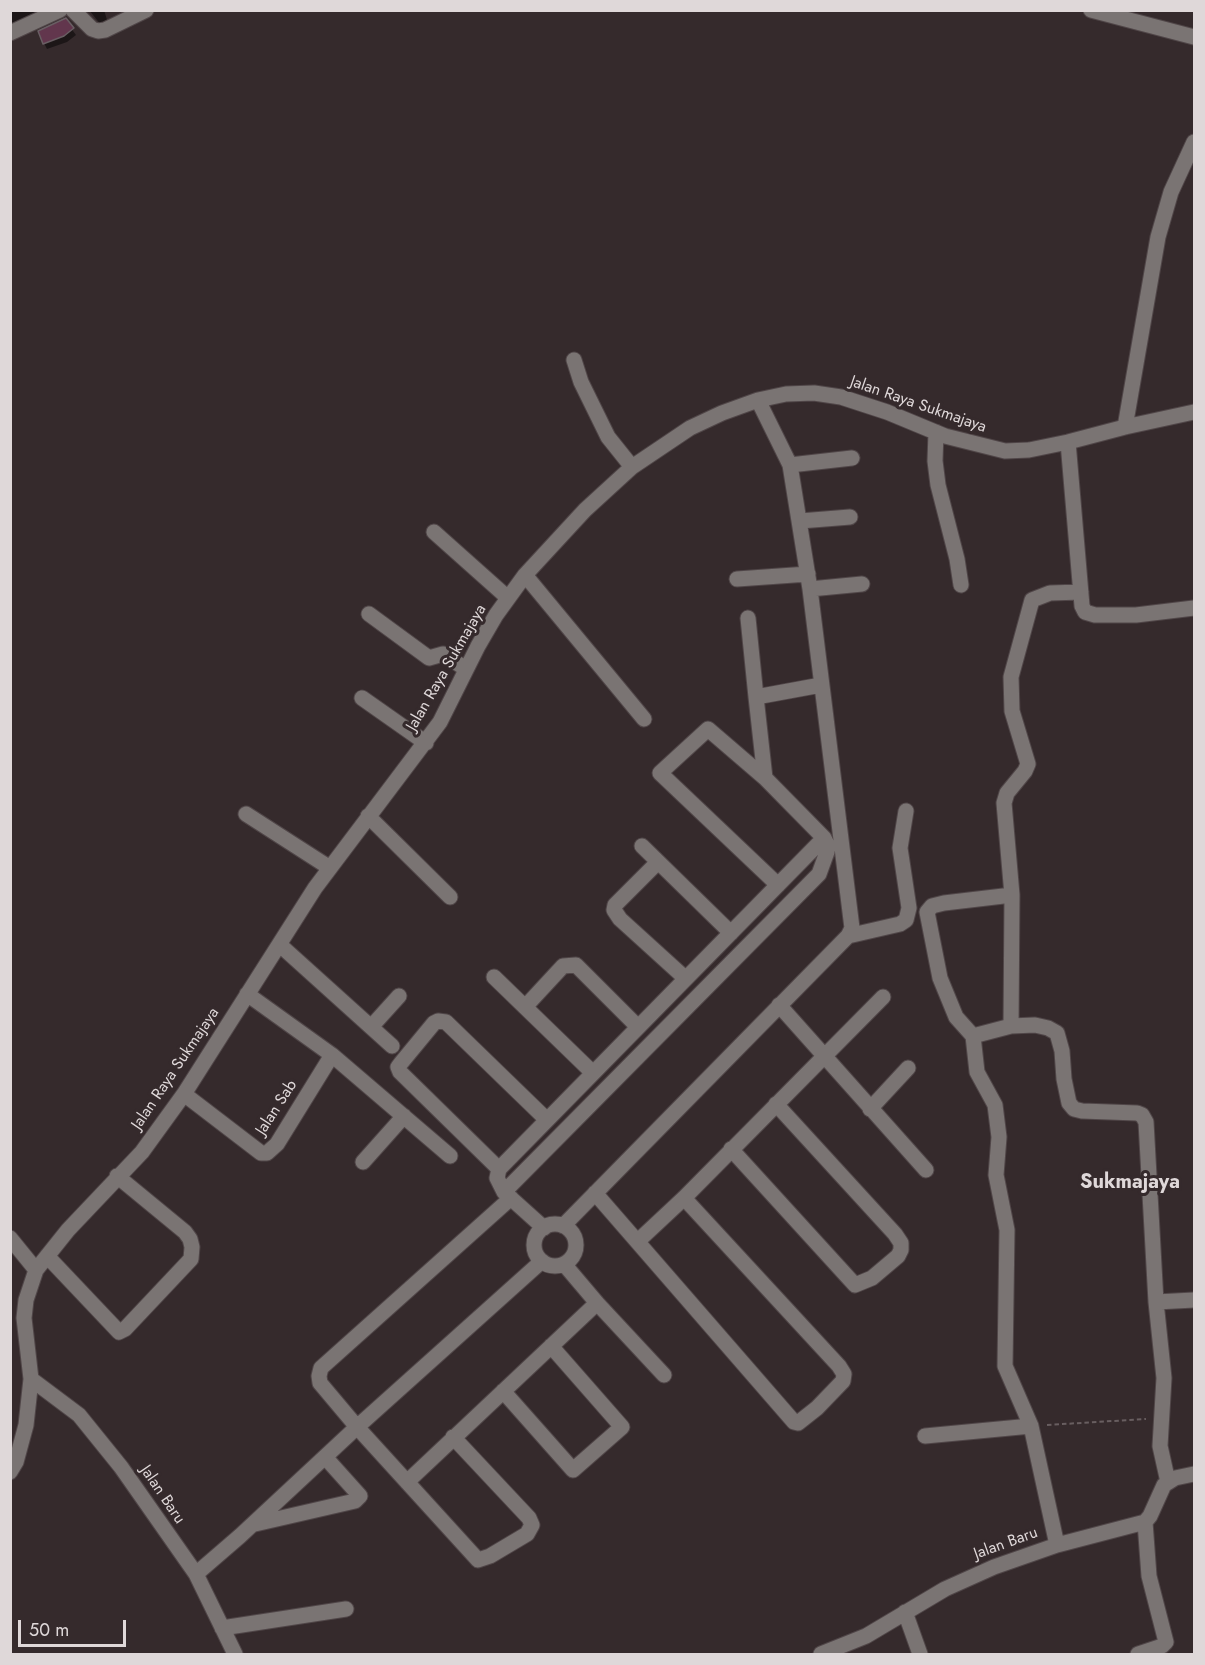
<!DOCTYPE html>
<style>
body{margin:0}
#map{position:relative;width:1205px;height:1665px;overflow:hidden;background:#352a2c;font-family:Jost,sans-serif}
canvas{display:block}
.frame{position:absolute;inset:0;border:12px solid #dfd8d9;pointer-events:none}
.scale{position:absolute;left:18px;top:1620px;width:108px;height:27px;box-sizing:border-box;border:3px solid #dfd8d9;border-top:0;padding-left:8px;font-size:18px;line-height:21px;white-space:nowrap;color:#dfd8d9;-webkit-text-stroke:4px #352a2c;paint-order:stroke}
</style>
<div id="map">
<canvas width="1205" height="1665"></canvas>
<div class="frame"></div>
<div class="scale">50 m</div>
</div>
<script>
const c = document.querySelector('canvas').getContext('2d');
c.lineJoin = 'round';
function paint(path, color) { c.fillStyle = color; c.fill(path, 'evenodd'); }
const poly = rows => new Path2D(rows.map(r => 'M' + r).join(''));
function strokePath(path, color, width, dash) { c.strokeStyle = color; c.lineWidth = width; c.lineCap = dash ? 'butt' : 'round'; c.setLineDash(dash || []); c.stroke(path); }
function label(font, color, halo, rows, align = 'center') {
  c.font = font + ' Jost,sans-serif'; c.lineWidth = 6; c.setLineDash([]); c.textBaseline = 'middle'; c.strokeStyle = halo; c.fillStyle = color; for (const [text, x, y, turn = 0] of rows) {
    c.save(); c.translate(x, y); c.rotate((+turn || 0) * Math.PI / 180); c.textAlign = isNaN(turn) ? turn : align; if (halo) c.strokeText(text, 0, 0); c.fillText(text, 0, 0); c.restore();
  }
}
paint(poly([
 [10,10,53,10,10,27],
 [89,10,104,10,108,23,101,25],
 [65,20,76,35,67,42,47,49,44,43]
]), '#0007');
const building = poly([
 [66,18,74,28,64,36,43,44,38,31,66,18]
]);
paint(building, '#62364d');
strokePath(building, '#695e63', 1.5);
const minor = poly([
 [73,10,92,29,98,31,105,30,146,10],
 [1091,10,1194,37],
 [10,33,60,10],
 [574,360,581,382,608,437,632,467],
 [1125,427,1158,237,1171,192,1194,142],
 [936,432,935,461,938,485,957,559,961,585],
 [1068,442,1082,606,1085,612,1095,615,1136,615,1194,608],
 [790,465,852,458],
 [800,521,850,517],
 [434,532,508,598],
 [525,575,644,719],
 [737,579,808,574],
 [810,589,862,584],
 [1081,592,1050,593,1032,600,1011,677,1012,711,1028,764,1025,771,1007,793,1004,803,1012,895,1011,1026,1035,1025,1048,1028,1057,1033,1062,1051,1064,1079,1069,1103,1074,1109,1082,1111,1137,1113,1142,1115,1146,1122,1156,1302,1164,1378,1160,1446,1168,1482],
 [369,614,429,658,443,654,466,669],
 [748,618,756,697],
 [362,698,426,743],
 [765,778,756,697,821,685],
 [246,814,330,868],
 [368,816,450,897],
 [642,846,731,933],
 [658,862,615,905,614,910,620,919,685,978],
 [848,936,900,924,906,920,909,908,900,848,906,811],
 [280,945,392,1046],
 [494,977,593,1073],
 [247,994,332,1055,450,1156],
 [779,1005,926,1170],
 [525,1007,563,966,576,965,638,1027],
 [1011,1026,973,1036,956,1017,940,978,927,912,932,906,944,903,1012,895],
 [371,1027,399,996],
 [973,1036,977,1072,995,1105,999,1137,996,1175,1007,1230,1005,1366,1031,1426,1057,1545],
 [184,1094,261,1153,267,1153,277,1144,332,1055],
 [870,1109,908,1068],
 [731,1149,855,1285,872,1278,898,1256,901,1250,901,1243,895,1234,776,1104],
 [363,1162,404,1116],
 [499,1169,400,1072,398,1067,401,1063,434,1023,438,1021,446,1022,546,1119],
 [504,1192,819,874,827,852,828,846,824,838,765,778,708,729,660,773,778,885],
 [595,1193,794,1422,798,1423,817,1408,843,1381,844,1374,839,1366,684,1198],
 '534 1245a21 21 0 1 1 42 0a21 21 0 1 1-42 0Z',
 [563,1226,848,936,852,928,810,589,790,465,758,400],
 [544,1228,504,1192,497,1178,499,1169,824,838],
 [10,1238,36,1270],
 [638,1241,684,1198,883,997],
 [47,1256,119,1332,125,1329,191,1259,192,1247,190,1239,185,1232,117,1176],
 [564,1264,597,1303,664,1375],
 [1156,1302,1194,1300],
 [31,1379,79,1415,121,1467,196,1574,235,1654],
 [503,1391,573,1470,622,1427,551,1346],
 [925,1436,1031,1426],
 [453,1437,529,1518,532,1525,527,1534,490,1556,478,1560,357,1427,320,1383,319,1376,321,1368,511,1198],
 [10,1472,16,1462,26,1425,31,1379,24,1318,26,1300,36,1270,68,1230,142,1152,184,1094,315,888,440,722,478,646,496,615,525,575,585,510,632,467,690,428,722,413,758,400,786,394,814,393,841,397,887,412,945,436,1005,451,1029,450,1068,442,1125,427,1194,412],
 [407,1482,597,1303],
 [255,1524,355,1501,360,1496,325,1457],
 [196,1574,240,1536,357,1427,542,1261],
 [905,1612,920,1654],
 [222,1628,346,1609],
 [821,1654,866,1636,945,1589,994,1567,1057,1545,1145,1522,1150,1516,1164,1485,1175,1478,1194,1474],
 [1138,1654,1162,1646,1166,1642,1149,1576,1145,1522]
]);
strokePath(minor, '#504648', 17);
strokePath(poly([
 [1047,1425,1146,1419]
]), '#685e60', 2, [4.5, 3]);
strokePath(minor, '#7a7473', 15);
label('16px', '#dfd8d9', '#352a2c', [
 ["Jalan Raya Sukmajaya",918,405,19],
 ["Jalan Raya Sukmajaya",447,668,-60],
 ["Jalan Raya Sukmajaya",176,1069,-56],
 ["Jalan Sab",277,1108,-57],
 ["Jalan Baru",162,1495,56],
 ["Jalan Baru",1006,1544,-20]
]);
label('bold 20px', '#dfd8d9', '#352a2c', [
 ["Sukmajaya",1130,1183]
]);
</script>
